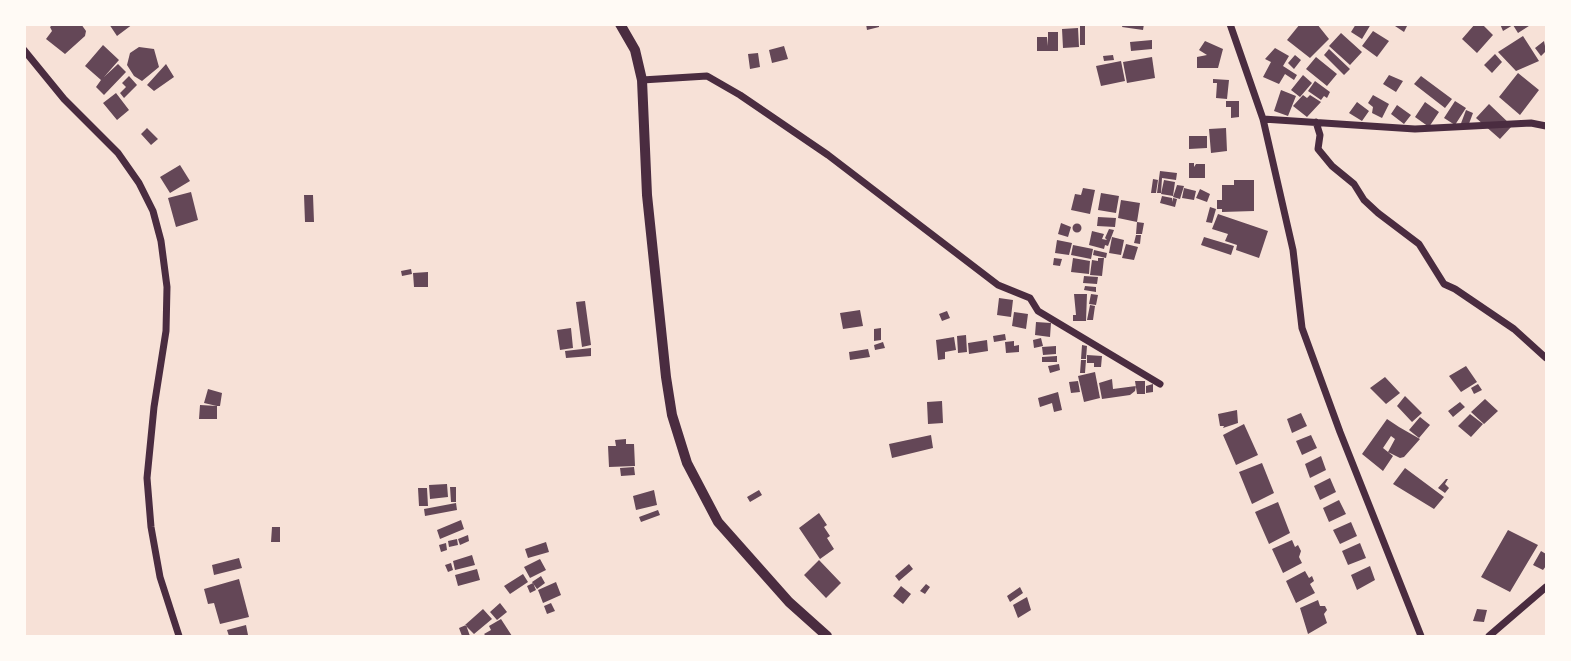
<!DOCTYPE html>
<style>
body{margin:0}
#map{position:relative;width:1571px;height:661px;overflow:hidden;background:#f7e1d7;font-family:"PT Sans Narrow",sans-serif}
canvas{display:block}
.frame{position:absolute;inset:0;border:26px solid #fffaf5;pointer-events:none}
</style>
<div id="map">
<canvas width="1571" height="661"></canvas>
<div class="frame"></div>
</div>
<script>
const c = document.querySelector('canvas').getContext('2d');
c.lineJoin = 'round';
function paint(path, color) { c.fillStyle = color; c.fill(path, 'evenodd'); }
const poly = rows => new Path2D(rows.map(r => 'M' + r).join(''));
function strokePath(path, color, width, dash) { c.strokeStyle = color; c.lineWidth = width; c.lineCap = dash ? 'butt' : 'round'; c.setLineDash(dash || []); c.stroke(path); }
paint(poly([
 [53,24,81,24,86,31,85,36,65,54,46,39,52,31,50,27],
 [109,24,133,24,117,36],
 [866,24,879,24,879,27,867,30],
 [1080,24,1085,24,1085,45,1080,45],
 [1123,24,1144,24,1143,30,1122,27],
 [1300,24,1317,24,1329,39,1310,58,1287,40],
 [1356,24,1371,24,1362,39,1351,32],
 [1392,24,1408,24,1404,32],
 [1475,24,1482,24,1493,35,1477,53,1462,39],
 [1500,24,1532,24,1518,33,1513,25,1503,31],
 [1078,28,1079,47,1063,48,1062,29],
 [1373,31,1389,41,1377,57,1362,46],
 [1048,32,1058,32,1058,51,1037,51,1037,37,1047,37,1048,46],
 [1341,33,1362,52,1350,65,1329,46],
 [1523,36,1539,61,1516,71,1498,52],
 [1152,40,1152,49,1131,51,1130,42],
 [1205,41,1223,49,1218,68,1197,68,1197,57,1207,55,1199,50],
 [1544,41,1546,51,1541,56,1535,48],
 [103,45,119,60,104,77,118,64,126,72,104,95,96,87,101,80,85,66],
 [784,46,788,59,772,63,769,50],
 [139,47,154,49,159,67,142,81,134,76,127,65,130,53],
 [1275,48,1289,56,1283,66,1297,75,1294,80,1285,74,1279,84,1263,77,1271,62,1265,59],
 [1329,49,1350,69,1344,75,1324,55],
 [758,53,760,67,750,69,748,54],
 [1495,54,1502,62,1492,73,1484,65],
 [1113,55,1114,60,1104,61,1103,56],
 [1295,55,1301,60,1294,69,1288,63],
 [1152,57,1155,78,1127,83,1123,62],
 [1316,57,1337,74,1327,86,1306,69],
 [1121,61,1125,81,1101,86,1096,66],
 [166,64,174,77,154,91,147,85],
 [1518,73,1539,90,1520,115,1499,97],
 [1303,75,1312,83,1300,97,1291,90],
 [1389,75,1403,81,1396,92,1383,84],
 [129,76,137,85,124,98,120,93,126,87,122,83],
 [1421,76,1452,99,1445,108,1414,84],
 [1213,79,1229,80,1227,99,1216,98,1217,83,1213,83],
 [1315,81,1330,92,1327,98,1324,96,1321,100,1308,91],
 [1281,90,1296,96,1288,116,1274,111],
 [116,93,129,110,117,120,103,103],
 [1303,95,1307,98,1310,95,1321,102,1307,117,1293,106],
 [1373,95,1389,104,1382,118,1372,113,1373,107,1368,103],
 [1226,101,1239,101,1239,117,1231,118,1231,107,1226,107],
 [1455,101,1466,108,1455,125,1444,118],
 [1357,102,1369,111,1362,121,1349,113],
 [1425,102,1439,112,1429,127,1415,117],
 [1489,104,1512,126,1500,139,1476,118],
 [1397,105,1411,115,1404,124,1391,114],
 [1466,110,1473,113,1467,129,1460,126],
 [147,128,158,139,151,145,141,134],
 [1226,128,1227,151,1211,153,1209,129],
 [1189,136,1207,136,1207,148,1189,149],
 [1189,163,1194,163,1194,167,1196,164,1205,164,1205,178,1189,178],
 [180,165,190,181,170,193,160,177],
 [1160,171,1177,173,1176,180,1162,178,1161,193,1157,193],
 [1153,179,1158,180,1156,193,1151,193],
 [1164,180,1175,182,1173,196,1161,194],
 [1234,180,1254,180,1254,211,1222,212,1222,209,1217,209,1217,200,1222,200,1222,185,1234,185],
 [1177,185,1184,186,1180,199,1173,197],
 [1083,188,1095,190,1090,214,1071,210,1075,194,1081,195],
 [1184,188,1196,191,1194,200,1182,198],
 [1200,189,1210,194,1207,202,1196,198],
 [191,192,198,220,176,227,168,198],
 [1101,193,1119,196,1116,213,1098,210],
 [304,195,313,195,314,222,305,222],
 [1162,196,1172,198,1172,202,1173,198,1177,199,1175,207,1160,203],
 [1121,200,1140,203,1137,222,1118,218],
 [1210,207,1216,209,1212,223,1206,222],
 [1218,214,1268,231,1259,258,1236,250,1237,245,1225,241,1228,234,1212,229],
 [1098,217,1116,218,1115,227,1097,226],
 [1137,222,1144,223,1142,234,1136,234],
 [1061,223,1071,227,1068,237,1058,234],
 '1072.5 228a4.5 4.5 0 1 1 9 0a4.5 4.5 0 1 1-9 0Z',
 [1109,229,1114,230,1108,246,1105,245,1104,249,1089,245,1092,231,1104,234,1102,239,1107,240,1105,238],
 [1136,235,1141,235,1140,244,1134,243],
 [1112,237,1124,240,1121,255,1109,253],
 [1204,237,1234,246,1231,255,1201,245],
 [1057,240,1072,243,1069,255,1055,253],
 [1126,244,1138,247,1134,260,1122,258],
 [1073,245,1093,249,1091,259,1071,255],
 [1094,250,1107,253,1106,258,1093,255],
 [1054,258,1062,259,1060,266,1053,265],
 [1073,258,1090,261,1089,274,1071,272],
 [1098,258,1104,258,1102,276,1090,275,1092,260,1098,261],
 [411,269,412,274,402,276,401,271],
 [428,272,428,287,414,287,413,273],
 [1084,276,1098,277,1097,284,1083,283],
 [1085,286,1096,287,1096,292,1084,290],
 [1074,294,1087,294,1086,321,1073,321,1073,315,1076,315],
 [1091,294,1098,295,1096,305,1089,304],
 [999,298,1013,300,1011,317,997,315],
 [585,301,591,345,582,347,576,302],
 [1090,305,1095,306,1093,320,1087,320],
 [860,310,863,326,843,329,840,313],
 [947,311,950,318,942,321,939,314],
 [1014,312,1028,314,1026,329,1012,326],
 [1036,322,1051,323,1050,337,1035,335],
 [571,328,573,348,560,350,557,330],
 [881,328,881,340,874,341,874,329],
 [1005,334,1006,340,994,342,993,336],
 [966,335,967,352,958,353,957,336],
 [954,337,956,350,945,352,945,359,938,360,936,340],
 [1041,338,1043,346,1034,348,1033,340],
 [987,340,988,351,969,354,968,343],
 [1014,341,1014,346,1019,345,1019,352,1006,353,1005,342],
 [883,342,885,348,875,350,874,345],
 [1082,345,1087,346,1086,359,1081,359],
 [1056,346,1056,354,1043,355,1042,347],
 [591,348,591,356,566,358,565,351],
 [868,349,870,357,850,360,849,352],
 [1087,355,1102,356,1101,367,1094,367,1094,363,1087,363],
 [1057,356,1057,362,1042,362,1042,357],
 [1081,360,1086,360,1085,373,1080,373],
 [1059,364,1060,370,1050,373,1048,366],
 [1466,366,1477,382,1461,392,1449,376],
 [1095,372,1100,398,1084,402,1078,376],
 [1385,377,1400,393,1386,404,1370,388],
 [1112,379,1113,389,1136,386,1135,391,1130,395,1102,399,1099,383],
 [1078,381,1080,392,1071,393,1069,382],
 [1135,381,1145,381,1145,394,1137,394],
 [1153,384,1153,392,1146,393,1146,386],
 [1478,384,1482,390,1474,394,1471,388],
 [208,389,222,393,220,406,217,406,217,419,199,419,200,405,217,406,204,403],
 [1058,392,1062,410,1054,412,1052,403,1040,407,1038,398],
 [1405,396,1422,413,1412,422,1397,406],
 [1485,399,1498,411,1484,424,1471,412],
 [942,401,943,423,928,424,927,402],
 [1460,402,1465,407,1453,417,1448,411],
 [1237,410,1238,423,1223,428,1224,426,1220,426,1218,414],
 [1301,413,1307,426,1292,433,1287,419],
 [1470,414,1483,424,1471,437,1458,426],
 [1420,417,1430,425,1419,438,1409,430],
 [1387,419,1399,427,1394,435,1399,427,1420,439,1404,457,1400,458,1388,452,1395,439,1391,436,1383,448,1393,456,1383,471,1362,454],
 [1244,424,1258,455,1236,465,1223,435],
 [931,435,933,448,892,458,889,444],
 [1311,435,1317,448,1302,455,1296,441],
 [626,439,626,444,634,444,635,466,609,467,608,446,616,446,615,440],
 [1321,456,1326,470,1310,478,1305,464],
 [1262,463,1274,493,1252,504,1239,472],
 [634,467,635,475,621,476,620,468],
 [1405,468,1444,497,1434,509,1393,484],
 [1330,478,1336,492,1320,500,1314,486],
 [1446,479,1448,479,1445,484,1449,488,1445,493,1438,488],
 [447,484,448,497,430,499,429,485],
 [450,487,456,487,456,502,451,502],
 [418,488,427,488,428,506,419,506],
 [654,490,657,505,636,510,633,496],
 [759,490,762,495,750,502,747,497],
 [1339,500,1346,514,1329,522,1323,508],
 [1278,502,1290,533,1269,544,1255,512],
 [456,503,457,510,425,516,424,509],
 [658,510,660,515,641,522,639,517],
 [819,513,827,525,824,527,830,536,827,538,834,549,820,559,799,528],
 [461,520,464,529,440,539,437,530],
 [1351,522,1357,536,1340,544,1333,530],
 [272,527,280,527,280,542,271,542],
 [1508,530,1538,545,1510,592,1481,577],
 [468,535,469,541,460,545,458,539],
 [457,539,458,545,449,547,448,541],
 [1292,540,1295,547,1298,545,1301,551,1299,557,1302,563,1283,573,1272,549],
 [546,542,549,552,528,558,525,549],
 [446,543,447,550,441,552,439,545],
 [1360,543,1366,558,1348,565,1342,551],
 [1541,551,1546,554,1546,566,1543,570,1533,565],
 [472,555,475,565,455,570,453,561],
 [239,558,242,568,214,575,212,565],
 [540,559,546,570,530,578,524,567],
 [819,560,841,583,826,598,804,575],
 [451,563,453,570,448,572,445,565],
 [909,564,913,569,899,581,895,576],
 [1370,566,1375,580,1357,590,1351,575],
 [477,569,480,580,458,586,455,575],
 [1305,571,1309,578,1312,576,1314,581,1310,584,1315,593,1296,603,1286,581],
 [523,574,528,582,510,594,504,586],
 [541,576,545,583,537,589,532,582],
 [239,579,249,617,220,624,214,603,208,604,204,589],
 [556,582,561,595,543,603,538,590],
 [533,583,536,590,530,593,527,586],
 [926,584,930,587,925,594,920,591],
 [901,586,911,594,903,604,893,596],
 [1020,587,1023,593,1010,602,1007,596],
 [1027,597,1031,610,1018,618,1013,605],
 [1318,600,1320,606,1325,606,1327,610,1324,614,1327,623,1308,634,1300,608],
 [500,603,507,612,497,620,490,612],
 [551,603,555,611,547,614,544,606],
 [483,609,492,619,474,634,465,625],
 [1477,609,1487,610,1484,622,1473,621],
 [501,619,512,636,486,636,484,634,491,630,489,626],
 [246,625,248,635,229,636,227,630],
 [466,625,470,636,462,636,459,628]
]), '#644757');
strokePath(poly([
 [1230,24,1263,119,1293,250,1302,328,1340,432,1421,636],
 [24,50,64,99,118,153,139,183,153,211,161,241,167,287,166,331,154,407,147,478,151,527,160,577,179,636],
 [642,80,707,76,740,95,828,155,998,285,1030,298,1038,311,1160,384],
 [1263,119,1415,129,1531,123,1546,126],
 [1316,122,1320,135,1318,149,1332,166,1354,184,1364,200,1378,213,1419,244,1444,284,1455,289,1514,329,1546,358],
 [1489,636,1546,587]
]), '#4a2c40', 7);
strokePath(poly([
 [620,24,635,50,642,80,647,195,666,377,672,415,687,463,718,522,789,602,827,636]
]), '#4a2c40', 10);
</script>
